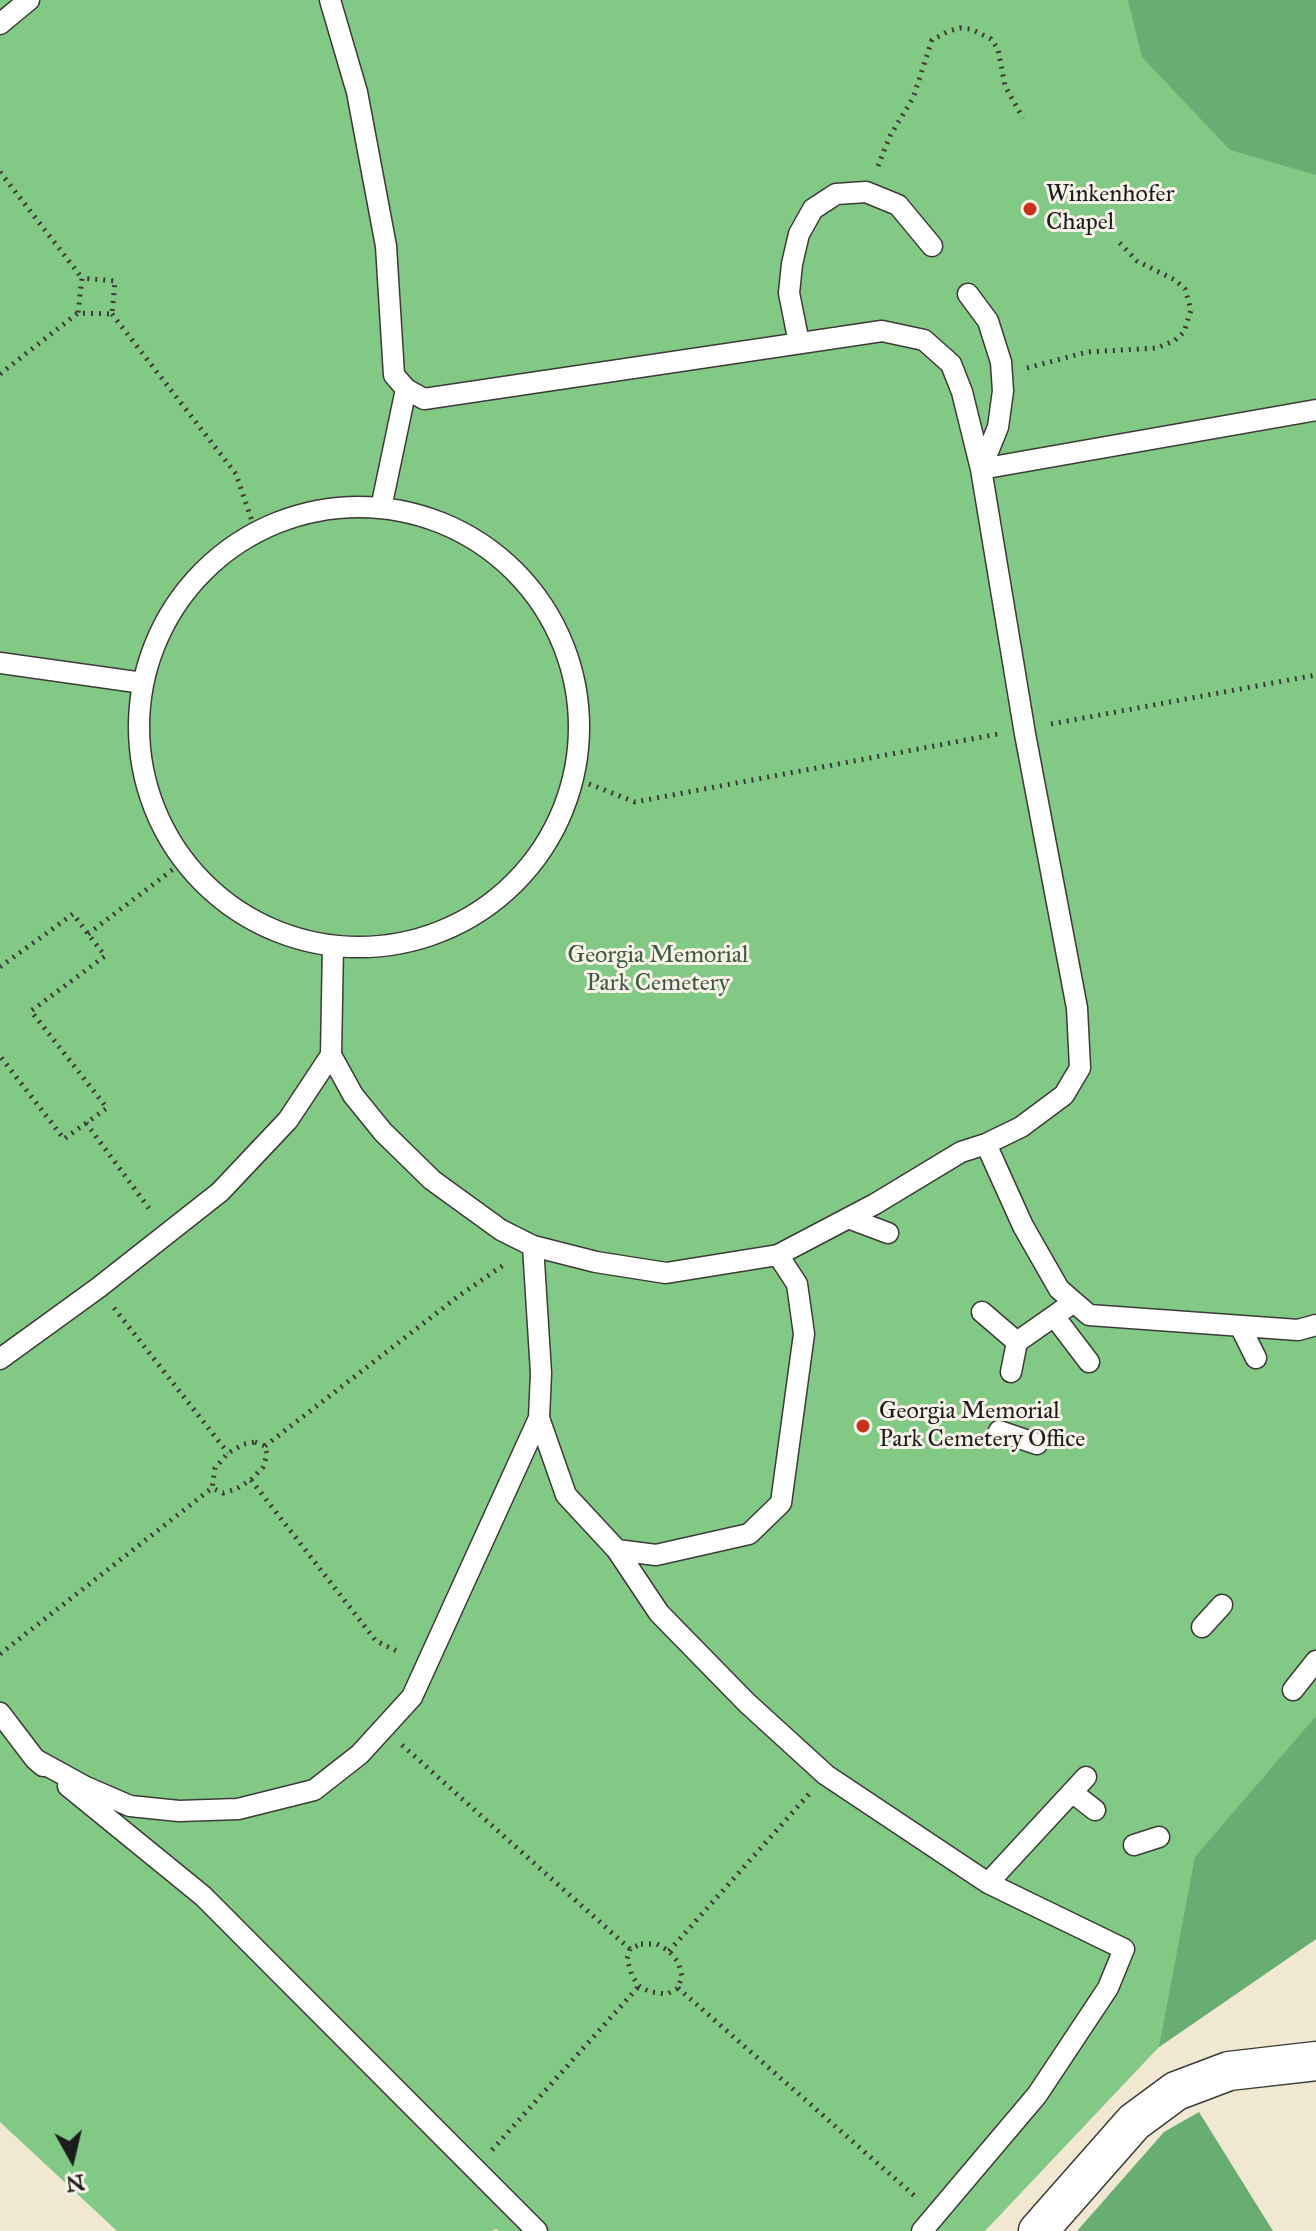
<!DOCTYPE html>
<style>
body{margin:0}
#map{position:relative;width:1316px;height:2231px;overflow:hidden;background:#f1e8d1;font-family:"IM FELL Great Primer",serif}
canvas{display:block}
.north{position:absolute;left:32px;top:2119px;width:80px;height:80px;-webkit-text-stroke:6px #f7f3e8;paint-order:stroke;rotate:172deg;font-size:22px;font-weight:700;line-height:32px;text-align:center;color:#1c1c1c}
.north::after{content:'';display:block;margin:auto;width:28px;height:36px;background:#1c1c1c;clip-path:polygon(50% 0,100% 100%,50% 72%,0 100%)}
</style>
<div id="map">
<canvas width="1316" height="2231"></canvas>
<div class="north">N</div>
</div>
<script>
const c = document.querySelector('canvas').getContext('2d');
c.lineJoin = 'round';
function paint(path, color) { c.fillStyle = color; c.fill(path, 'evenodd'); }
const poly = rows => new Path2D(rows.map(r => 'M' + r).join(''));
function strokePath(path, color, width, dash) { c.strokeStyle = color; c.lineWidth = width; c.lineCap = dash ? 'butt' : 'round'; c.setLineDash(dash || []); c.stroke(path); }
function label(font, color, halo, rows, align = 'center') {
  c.font = font + ' "IM FELL Great Primer",serif'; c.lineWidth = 6; c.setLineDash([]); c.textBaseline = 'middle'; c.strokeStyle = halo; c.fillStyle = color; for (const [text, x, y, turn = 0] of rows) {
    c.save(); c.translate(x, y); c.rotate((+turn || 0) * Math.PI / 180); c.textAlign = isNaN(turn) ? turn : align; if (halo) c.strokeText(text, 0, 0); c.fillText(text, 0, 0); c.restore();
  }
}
paint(poly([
 [0,0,1316,0,1316,1939,1159,2047,985,2231,499,2231,496,2229,492,2231,117,2231,0,2122]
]), '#81c985');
paint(poly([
 [1128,0,1316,0,1316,175,1230,150,1142,57],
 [1316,1716,1316,1939,1159,2047,1195,1857],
 [1199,2112,1273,2231,1077,2231,1164,2132]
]), '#68ad72');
const service = poly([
 [330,0,357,92,386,246,394,375,406,389],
 [0,24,29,0],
 [968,294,988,321,1001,362,1003,391,998,427,981,469],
 [799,343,789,293,792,264,799,234,813,209,836,194,866,192,898,205,932,246],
 [981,469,1316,410],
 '139 727a220 220 0 1 1 440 0a220 220 0 1 1-440 0Z',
 [0,663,143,683],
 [331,1055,353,1095,383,1132,432,1180,501,1230,533,1246,596,1262,666,1273,778,1255,875,1204,961,1152,986,1144,1021,1127,1064,1095,1080,1068,1077,1008,1025,734,981,469,962,392,951,364,924,340,882,331,424,399,406,389,381,508],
 [986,1144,1023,1226,1059,1289,1089,1315,1298,1330,1316,1325],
 [848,1218,888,1233],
 [982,1312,1017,1342,1011,1372],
 [1054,1316,1089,1362],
 [1240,1326,1256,1358],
 [1017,1342,1074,1302],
 [0,1359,98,1288,220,1192,288,1120,331,1055,333,946],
 [539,1418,566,1495,617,1550,659,1613,747,1703,826,1775,988,1883,1124,1949,1108,1988,1037,2095,922,2231],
 [999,1431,1037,1444],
 [617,1550,656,1555,749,1534,781,1503,804,1334,797,1284,778,1255],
 [1202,1627,1222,1605],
 [1293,1690,1316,1661],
 [0,1713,35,1759,43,1766],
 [35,1759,86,1787,130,1806,179,1811,238,1809,314,1790,360,1754,412,1697,539,1418,541,1373,533,1246],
 [68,1786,203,1896,537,2231],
 [1072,1792,1095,1810],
 [1134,1845,1159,1837],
 [988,1883,1086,1777]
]);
const minor = poly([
 [1038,2231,1134,2122,1176,2091,1229,2071,1316,2061]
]);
strokePath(service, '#3c3b37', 23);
strokePath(minor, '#3c3b37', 41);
strokePath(poly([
 [878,166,890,136,913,98,932,40,949,31,960,28,971,29,991,39,998,49,1005,86,1023,118],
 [0,172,82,278],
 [112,314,236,474,256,533],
 [1027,368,1087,352,1157,348,1174,341,1184,332,1191,310,1185,289,1175,280,1137,261,1116,239],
 [0,374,78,313,112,314,115,281,82,278,78,313],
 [1051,724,1316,675],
 [574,778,635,802,998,734],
 [88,934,184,861],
 [0,967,73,914,105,956,31,1011,107,1108,64,1139,0,1056],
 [86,1123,151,1211],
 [114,1308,228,1453],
 [255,1442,265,1446,267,1455,263,1467,251,1480,236,1489,223,1493,212,1488,215,1468,228,1453,244,1444,255,1442],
 [265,1446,460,1295,505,1264],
 [251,1480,376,1641,401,1653],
 [0,1654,212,1488],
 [402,1745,630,1949],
 [641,1944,657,1944,669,1951,678,1962,682,1976,678,1988,667,1994,650,1992,639,1986,632,1976,627,1959,630,1949,641,1944],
 [669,1951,809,1794],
 [678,1988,917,2198],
 [492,2150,639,1986]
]), '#3c3b37', 5, [2, 6]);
strokePath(service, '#fff', 20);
strokePath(minor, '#fff', 38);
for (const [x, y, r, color] of [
 [1030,209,8,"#c8321e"],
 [863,1426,8,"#c8321e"]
]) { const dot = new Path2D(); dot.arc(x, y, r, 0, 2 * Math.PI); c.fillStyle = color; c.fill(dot); strokePath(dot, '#f7f3e8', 3); }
label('24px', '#1c1c1c', '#f7f3e8', [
 ["Winkenhofer",1046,195],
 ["Chapel",1046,223],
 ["Georgia Memorial",879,1412],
 ["Park Cemetery Office",879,1440]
], 'left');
label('24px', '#3f5941', '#f7f3e8', [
 ["Georgia Memorial",658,956],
 ["Park Cemetery",658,984]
]);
</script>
